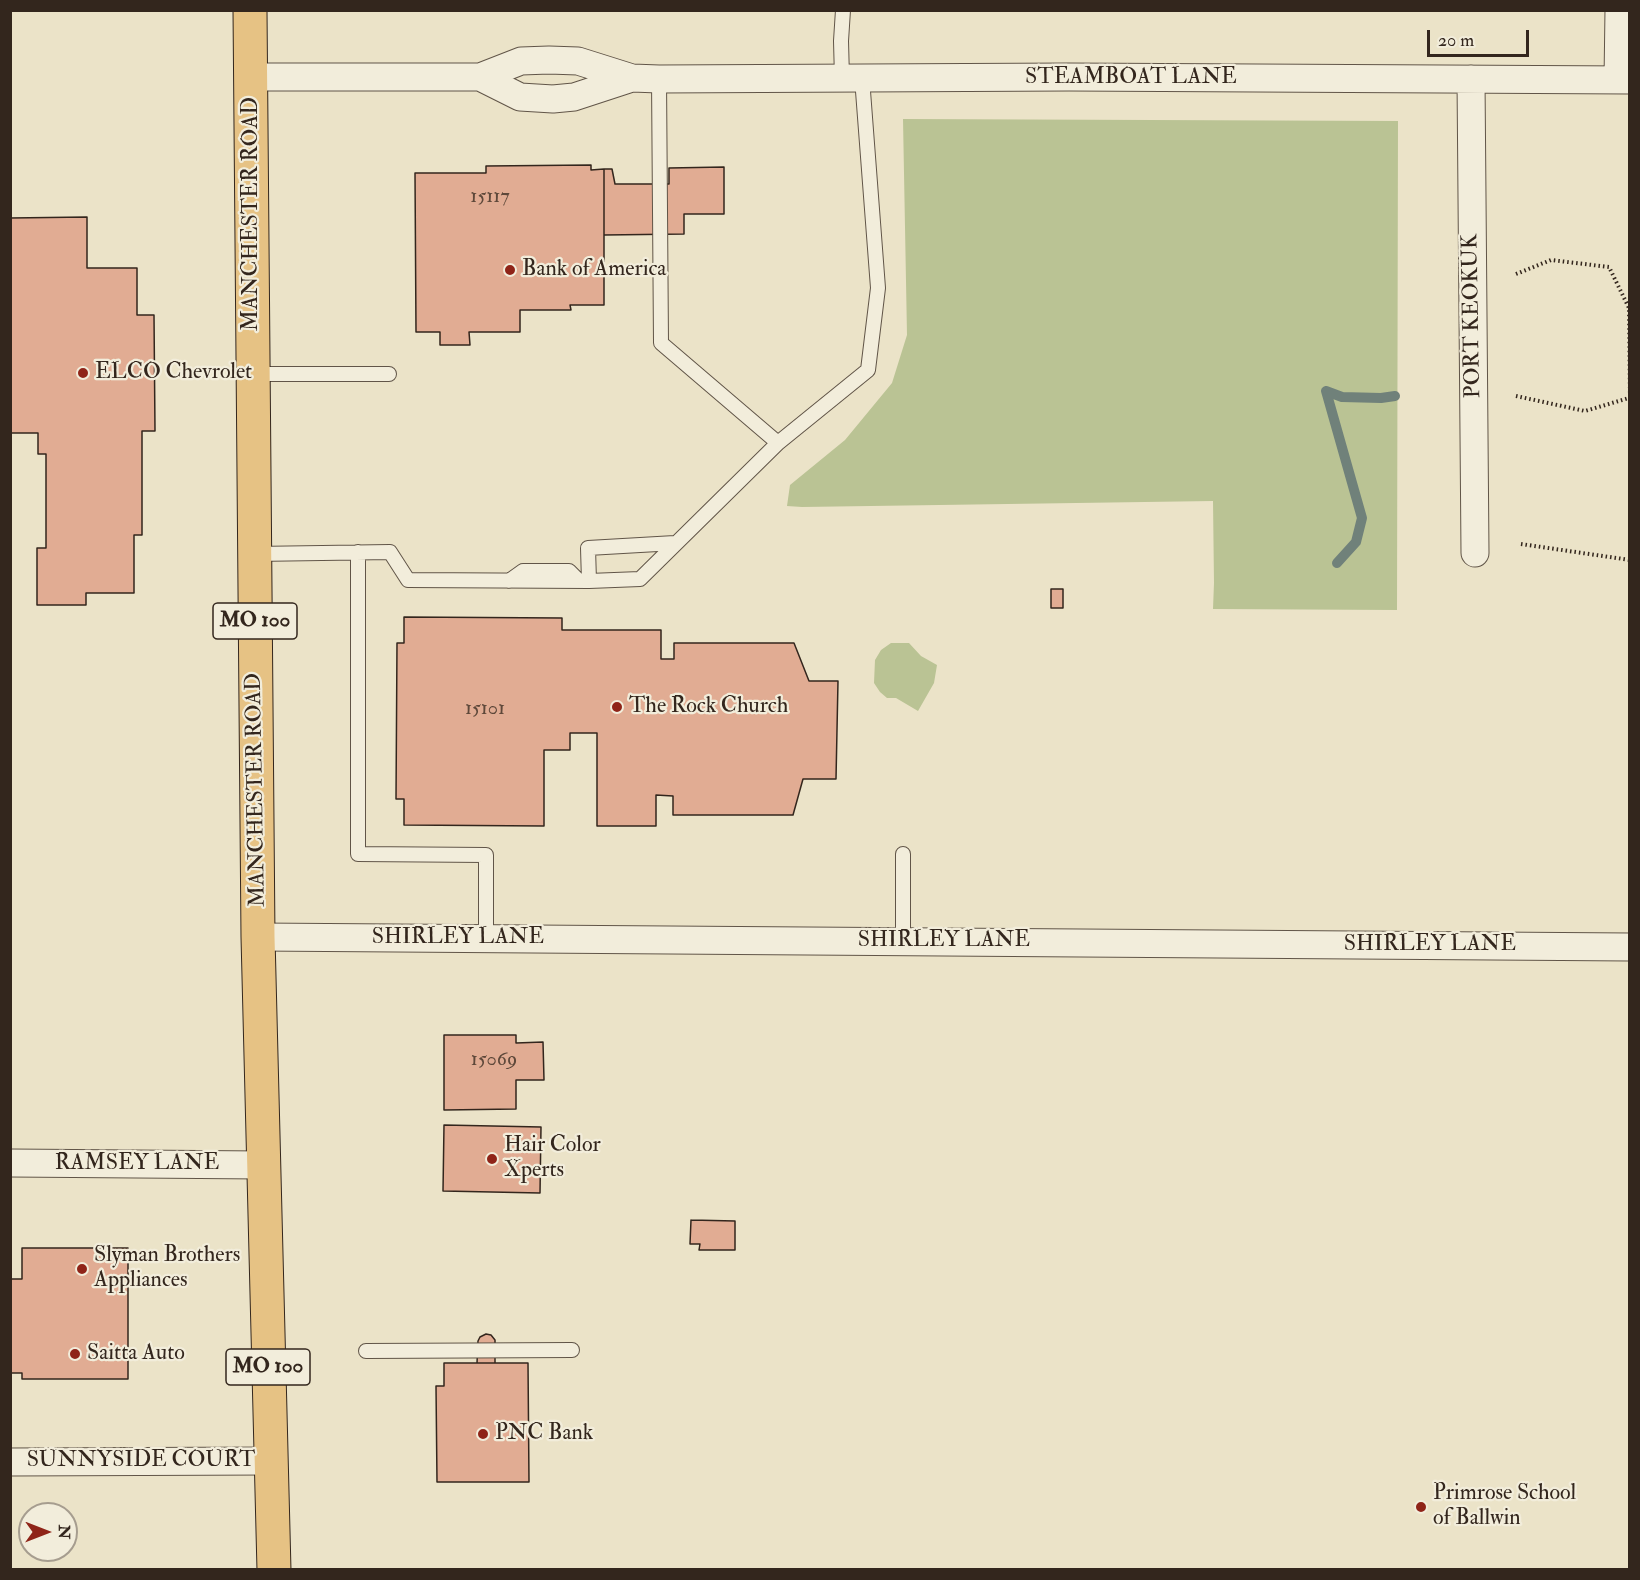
<!DOCTYPE html>
<style>
body{margin:0}
#map{position:relative;width:1640px;height:1580px;overflow:hidden;background:#ebe3c8;font-family:"IM FELL Double Pica",serif}
canvas{display:block}
.frame{position:absolute;inset:0;border:12px solid #33261d;pointer-events:none}
.north{position:absolute;left:18px;top:1502px;width:60px;height:60px;box-sizing:border-box;background:#f2eddb;border:2px solid #a69d8f;border-radius:50%;rotate:90deg;font-size:16px;font-weight:700;line-height:24px;text-align:center;color:#33261d}
.north::after{content:'';display:block;margin:auto;width:21px;height:27px;background:#8f2418;clip-path:polygon(50% 0,100% 100%,50% 72%,0 100%)}
.scale{position:absolute;left:1427px;top:30px;width:102px;height:27px;box-sizing:border-box;border:3px solid #33261d;border-top:0;padding-left:8px;font-size:18px;line-height:21px;white-space:nowrap;color:#33261d;-webkit-text-stroke:4px #f2eddb;paint-order:stroke}
</style>
<div id="map">
<canvas width="1640" height="1580"></canvas>
<div class="frame"></div>
<div class="north">N</div>
<div class="scale">20 m</div>
</div>
<script>
const c = document.querySelector('canvas').getContext('2d');
c.lineJoin = 'round';
function paint(path, color) { c.fillStyle = color; c.fill(path, 'evenodd'); }
const poly = rows => new Path2D(rows.map(r => 'M' + r).join(''));
function strokePath(path, color, width, dash) { c.strokeStyle = color; c.lineWidth = width; c.lineCap = dash ? 'butt' : 'round'; c.setLineDash(dash || []); c.stroke(path); }
function label(font, color, halo, rows, align = 'center') {
  c.font = font + ' "IM FELL Double Pica",serif'; c.lineWidth = 4.5; c.setLineDash([]); c.textBaseline = 'middle'; c.strokeStyle = halo; c.fillStyle = color; for (const [text, x, y, turn = 0] of rows) {
    c.save(); c.translate(x, y); c.rotate((+turn || 0) * Math.PI / 180); c.textAlign = isNaN(turn) ? turn : align; if (halo) c.strokeText(text, 0, 0); c.fillText(text, 0, 0); c.restore();
  }
}
paint(poly([
 [903,119,1398,121,1397,610,1213,609,1214,583,1213,501,802,507,787,506,790,485,845,440,892,383,907,335],
 [891,643,909,643,921,656,937,665,934,683,918,711,896,698,887,698,880,692,874,683,875,660,881,650]
]), '#bac394');
strokePath(poly([
 [1326,391,1362,518,1356,542,1337,563],
 [1326,391,1342,397,1381,398,1395,396]
]), '#70817a', 10);
const building = poly([
 [591,165,591,170,604,169,604,305,570,305,571,310,520,310,520,332,469,332,470,345,440,345,440,332,416,332,415,173,486,173,486,166,591,165],
 [724,167,724,214,684,214,684,234,604,235,604,169,612,169,615,184,669,184,669,168,724,167],
 [87,217,87,268,137,268,137,315,154,315,155,431,142,431,142,535,134,535,134,593,86,593,86,605,37,605,37,548,46,548,46,454,38,454,38,433,10,433,10,218,87,217],
 [1051,589,1063,589,1063,608,1051,608,1051,589],
 [404,617,562,618,562,630,661,630,661,659,674,659,674,643,794,643,809,681,838,681,836,779,803,779,793,815,673,815,673,796,656,795,656,826,597,826,597,733,570,733,570,750,544,750,544,826,404,825,404,799,396,799,397,643,404,643,404,617],
 [444,1035,516,1035,516,1043,543,1042,544,1080,516,1080,516,1109,444,1110,444,1035],
 [444,1125,541,1127,540,1193,443,1191,444,1125],
 [691,1220,735,1221,735,1250,699,1250,700,1244,690,1244,691,1220],
 [22,1248,128,1248,128,1379,22,1379,22,1373,10,1373,10,1279,22,1279,22,1248],
 [486,1334,491,1335,495,1340,495,1363,477,1363,478,1341,480,1337,486,1334],
 [444,1363,528,1363,529,1482,437,1482,436,1386,444,1386,444,1363]
]);
paint(building, '#e1ac93');
strokePath(building, '#33261d', 1.5);
const lane = poly([
 [842,78,841,41,843,10],
 [659,79,661,343,778,443],
 [253,374,389,374],
 [358,552,358,854,486,855,486,938],
 [254,554,390,552,408,580,589,581,588,548,675,543],
 [509,581,523,571,569,571,579,581],
 [589,581,640,579,778,443,868,370,878,288,862,78],
 [903,941,903,854],
 [366,1351,572,1350]
]);
const street = poly([
 [252,77,480,77,521,61,549,60,578,61,632,78,659,79,1069,77,1630,80],
 [480,77,520,97,553,99,574,97,632,78],
 [1471,79,1475,553],
 [1618,80,1619,10],
 [258,937,1630,947],
 [10,1163,263,1165],
 [10,1462,271,1461]
]);
const highway = poly([
 [250,10,258,937,274,1570]
]);
strokePath(lane, '#615548', 16);
strokePath(street, '#615548', 29);
strokePath(highway, '#33261d', 35);
strokePath(poly([
 [1516,274,1551,260,1609,267,1629,308,1630,398],
 [1516,396,1585,411,1629,398],
 [1521,544,1630,560]
]), '#33261d', 4, [1.5, 3]);
strokePath(lane, '#f2eddb', 14);
strokePath(street, '#f2eddb', 27);
strokePath(highway, '#e6c284', 33);
for (const [x, y, r, color] of [
 [510,270,6,"#8f2418"],
 [83,373,6,"#8f2418"],
 [617,707,6,"#8f2418"],
 [492,1159,6,"#8f2418"],
 [82,1269,6,"#8f2418"],
 [75,1354,6,"#8f2418"],
 [483,1434,6,"#8f2418"],
 [1421,1507,6,"#8f2418"]
]) { const dot = new Path2D(); dot.arc(x, y, r, 0, 2 * Math.PI); c.fillStyle = color; c.fill(dot); strokePath(dot, '#f2eddb', 2); }
label('20px', '#5e483a', null, [
 ["15117",490,198],
 ["15101",485,710],
 ["15069",494,1061]
]);
for (const [x, y, w] of [
 [255,621,84],
 [268,1367,84]
]) { const box = new Path2D(); box.roundRect(x - w / 2, y - 18, w, 36, 4.5); c.fillStyle = '#f2eddb'; c.fill(box); strokePath(box, '#33261d', 1.5); }
label('bold 21px', '#33261d', null, [
 ["MO 100",255,621],
 ["MO 100",268,1367]
]);
label('22px', '#33261d', '#f2eddb', [
 ["STEAMBOAT LANE",1131,78],
 ["MANCHESTER ROAD",252,214,-90],
 ["PORT KEOKUK",1473,316,-91],
 ["MANCHESTER ROAD",257,790,-91],
 ["SHIRLEY LANE",458,938],
 ["SHIRLEY LANE",944,941],
 ["SHIRLEY LANE",1430,945],
 ["RAMSEY LANE",137,1164],
 ["SUNNYSIDE COURT",141,1461]
]);
label('22px', '#33261d', '#f2eddb', [
 ["Bank of America",522,270],
 ["ELCO Chevrolet",95,373],
 ["The Rock Church",629,707],
 ["Hair Color",504,1146],
 ["Xperts",504,1171],
 ["Slyman Brothers",94,1256],
 ["Appliances",94,1281],
 ["Saitta Auto",87,1354],
 ["PNC Bank",495,1434],
 ["Primrose School",1433,1494],
 ["of Ballwin",1433,1519]
], 'left');
</script>
